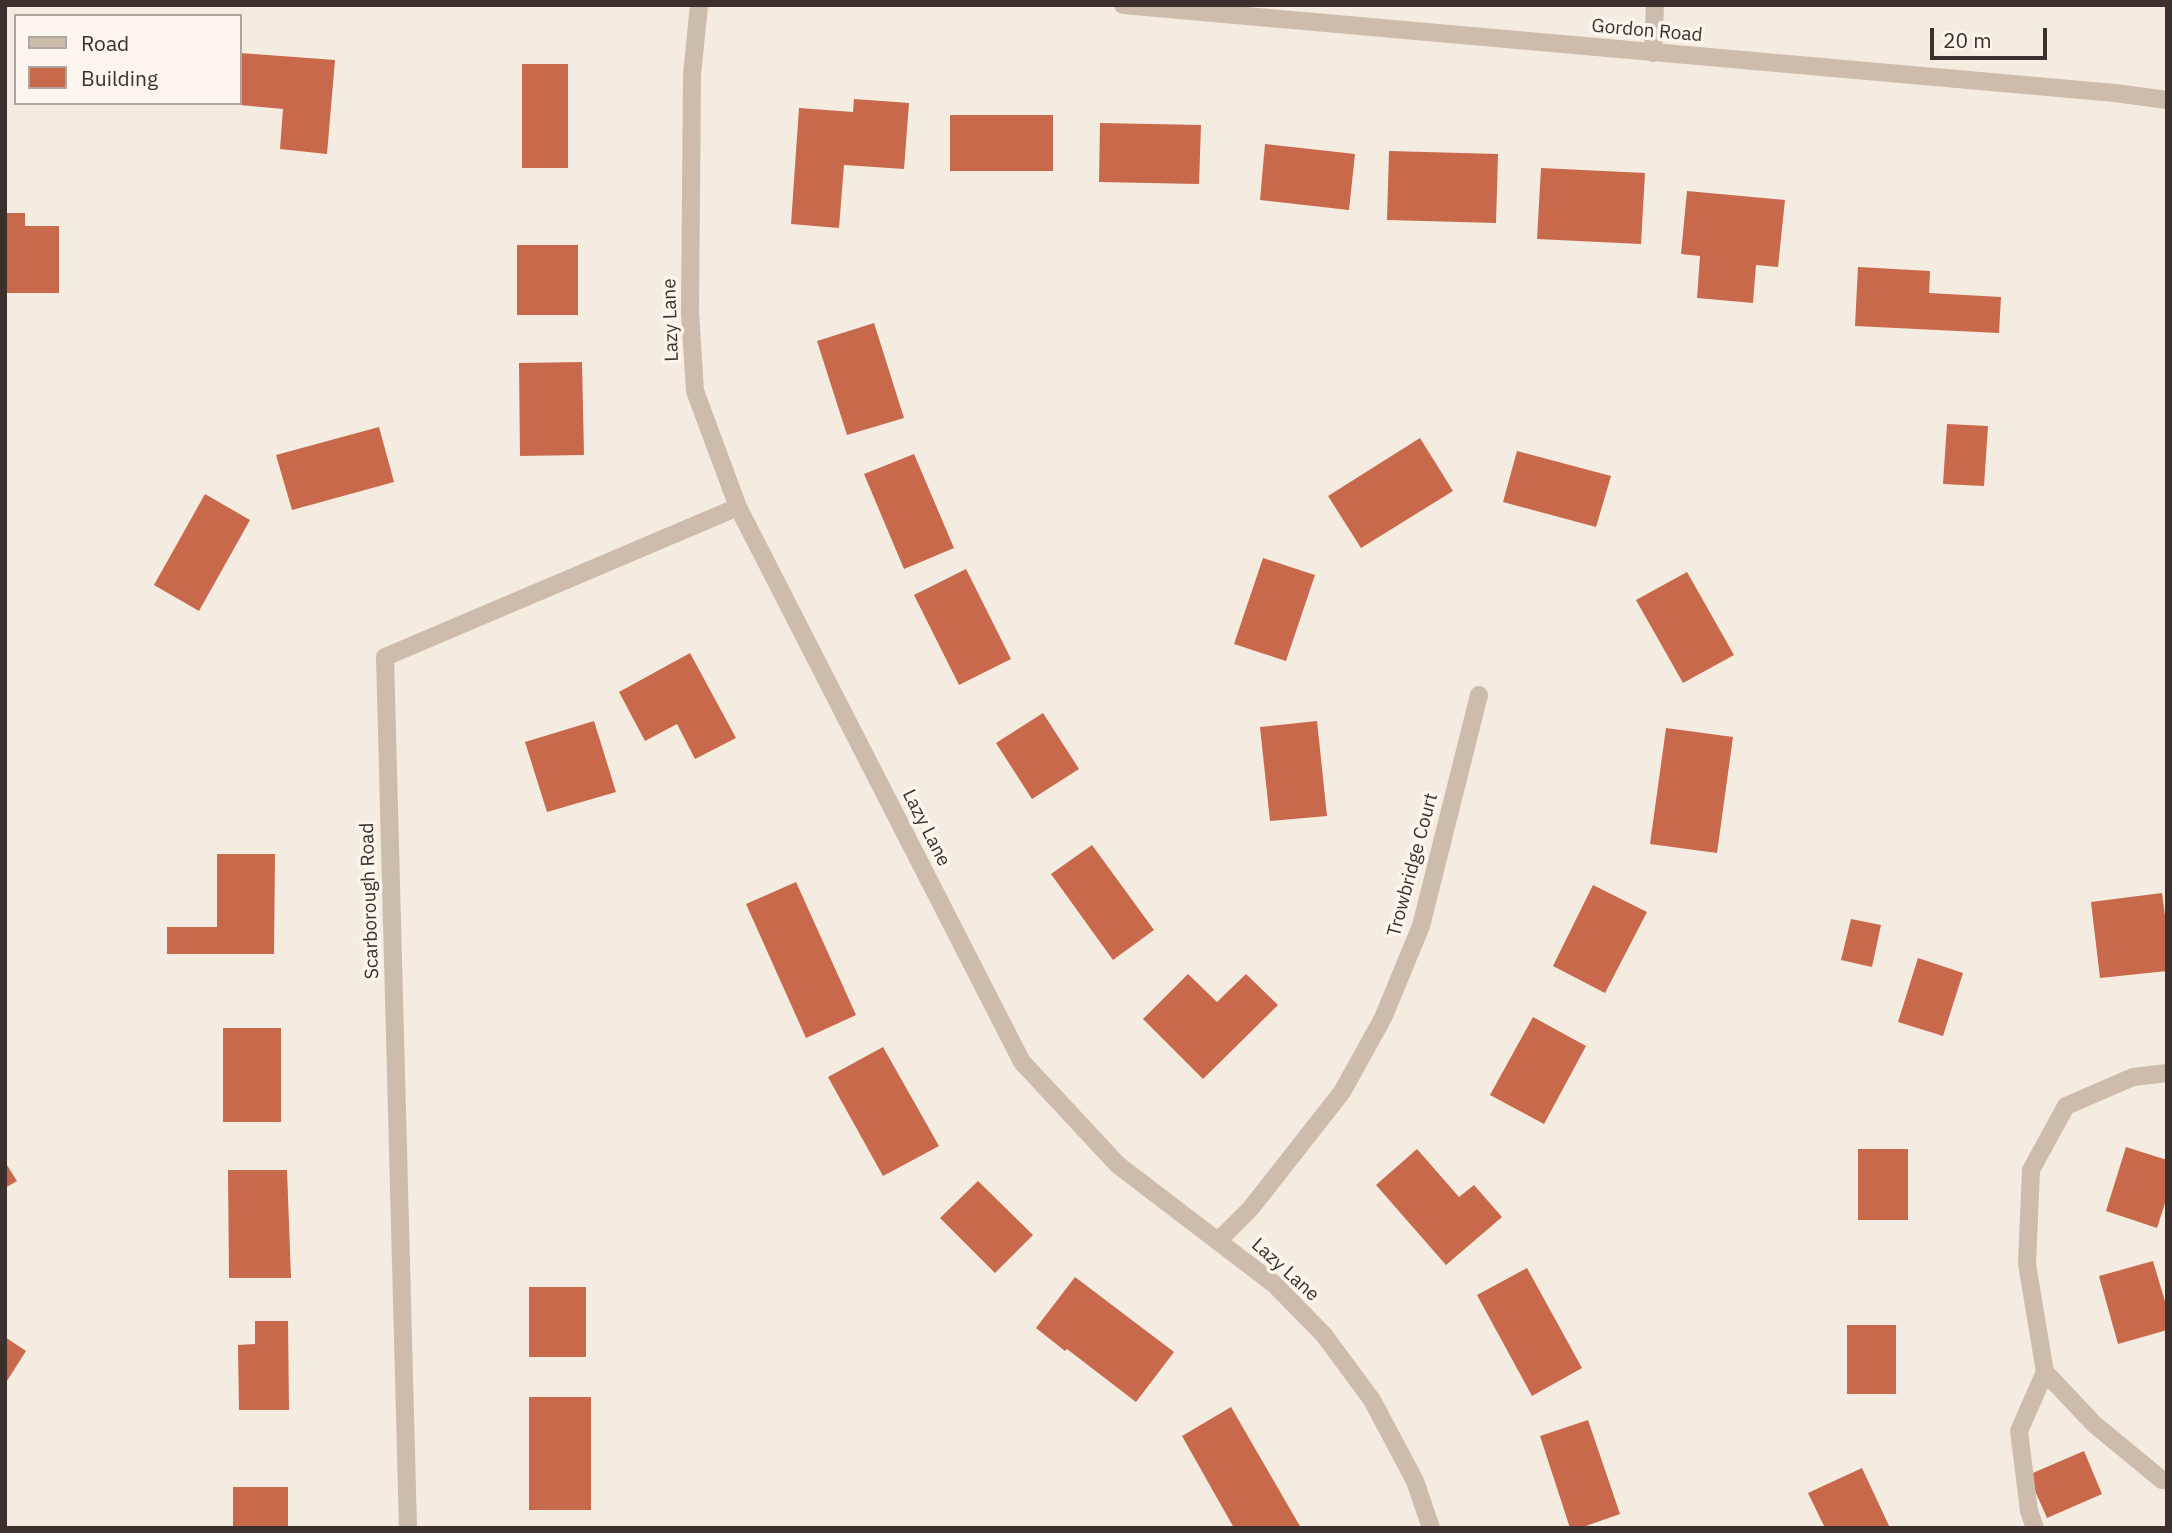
<!DOCTYPE html>
<style>
body{margin:0}
#map{position:relative;width:2172px;height:1533px;overflow:hidden;background:#f4ebe1;font-family:"IBM Plex Sans",sans-serif}
canvas{display:block}
.frame{position:absolute;inset:0;border:7px solid #3b302b;pointer-events:none}
.legend{position:absolute;left:14px;top:14px;width:228px;height:91px;box-sizing:border-box;background:#fbf5ee;border:2px solid #aea6a0;margin:0;padding:9px 12px;list-style:none;font-size:21px;color:#3b302b}
.legend li{display:flex;align-items:center;gap:14px;height:35px}
.legend b{width:35px;border:2px solid #aea6a0}
.scale{position:absolute;left:1930px;top:28px;width:117px;height:32px;box-sizing:border-box;border:4px solid #3b302b;border-top:0;padding-left:9px;font-size:21px;line-height:24px;white-space:nowrap;color:#3b302b;-webkit-text-stroke:5px #fbf5ee;paint-order:stroke}
</style>
<div id="map">
<canvas width="2172" height="1533"></canvas>
<div class="frame"></div>
<ul class="legend">
<li><b style="height:9px;background:#cdbbac"></b>Road</li>
<li><b style="height:19px;background:#c8694b"></b>Building</li>
</ul>
<div class="scale">20 m</div>
</div>
<script>
const c = document.querySelector('canvas').getContext('2d');
c.lineJoin = 'round';
function paint(path, color) { c.fillStyle = color; c.fill(path, 'evenodd'); }
const poly = rows => new Path2D(rows.map(r => 'M' + r).join(''));
function strokePath(path, color, width, dash) { c.strokeStyle = color; c.lineWidth = width; c.lineCap = dash ? 'butt' : 'round'; c.setLineDash(dash || []); c.stroke(path); }
function label(font, color, halo, rows, align = 'center') {
  c.font = font + ' "IBM Plex Sans",sans-serif'; c.lineWidth = 7; c.setLineDash([]); c.textBaseline = 'middle'; c.strokeStyle = halo; c.fillStyle = color; for (const [text, x, y, turn = 0] of rows) {
    c.save(); c.translate(x, y); c.rotate((+turn || 0) * Math.PI / 180); c.textAlign = isNaN(turn) ? turn : align; if (halo) c.strokeText(text, 0, 0); c.fillText(text, 0, 0); c.restore();
  }
}
paint(poly([
 [240,53,335,60,327,154,280,149,283,109,240,105],
 [522,64,568,64,568,168,522,168],
 [854,99,909,103,904,169,844,165,839,228,791,224,799,108,853,112],
 [950,115,1053,115,1053,171,950,171],
 [1100,123,1201,125,1199,184,1099,182],
 [1265,144,1355,154,1349,210,1260,200],
 [1389,151,1498,154,1496,223,1387,220],
 [1541,168,1645,173,1641,244,1537,239],
 [1687,191,1785,200,1778,267,1756,265,1753,303,1697,298,1700,256,1681,254],
 [5,213,25,213,25,226,59,226,59,293,5,293],
 [517,245,578,245,578,315,517,315],
 [1858,267,1930,271,1929,293,2001,297,1999,333,1855,326],
 [874,323,904,418,847,435,817,341],
 [582,362,584,455,520,456,519,363],
 [1947,424,1988,426,1984,486,1943,484],
 [379,427,394,482,292,510,276,455],
 [1420,438,1453,491,1361,548,1328,496],
 [1517,451,1611,476,1596,527,1503,502],
 [914,454,954,548,904,569,864,474],
 [205,494,250,520,199,611,154,585],
 [1263,558,1315,575,1286,661,1234,644],
 [966,569,1011,659,959,685,914,595],
 [1687,572,1734,655,1683,683,1636,600],
 [690,653,736,738,695,759,677,724,645,741,619,692],
 [1043,713,1079,769,1032,799,996,743],
 [594,721,616,792,547,812,525,742],
 [1317,721,1327,816,1270,821,1260,727],
 [1666,728,1733,737,1717,853,1650,844],
 [1092,845,1154,930,1113,960,1051,874],
 [217,854,275,854,274,954,167,954,167,927,217,927],
 [796,882,856,1015,806,1038,746,904],
 [1593,885,1647,912,1605,993,1553,966],
 [2162,893,2167,931,2167,971,2100,978,2091,902],
 [1851,919,1881,925,1872,967,1841,960],
 [1918,958,1963,973,1943,1036,1898,1022],
 [1188,974,1217,1002,1246,974,1278,1005,1203,1079,1143,1019],
 [1533,1017,1586,1046,1544,1124,1490,1095],
 [223,1028,281,1028,281,1122,223,1122],
 [883,1047,939,1146,883,1176,828,1077],
 [2126,1147,2167,1160,2167,1197,2157,1228,2106,1211],
 [1417,1149,1459,1197,1474,1185,1502,1217,1446,1265,1376,1185],
 [1858,1149,1908,1149,1908,1220,1858,1220],
 [5,1162,17,1181,5,1188],
 [228,1170,287,1170,291,1278,229,1278],
 [978,1181,1033,1235,995,1273,940,1218],
 [2153,1261,2167,1308,2167,1330,2118,1344,2099,1276],
 [1527,1268,1582,1368,1532,1396,1477,1295],
 [1075,1277,1174,1352,1136,1402,1067,1349,1065,1351,1036,1328],
 [529,1287,586,1287,586,1357,529,1357],
 [255,1321,288,1321,289,1410,239,1410,238,1345,255,1344],
 [1847,1325,1896,1325,1896,1394,1847,1394],
 [5,1337,26,1351,5,1384],
 [529,1397,591,1397,591,1510,529,1510],
 [1231,1407,1301,1528,1234,1528,1182,1436],
 [1588,1420,1620,1514,1580,1528,1570,1528,1540,1436],
 [2084,1451,2102,1494,2047,1518,2028,1475],
 [1862,1468,1890,1528,1825,1528,1808,1493],
 [233,1487,288,1487,288,1528,233,1528]
]), '#c8694b');
strokePath(poly([
 [2167,1073,2133,1077,2066,1106,2031,1170,2027,1264,2045,1372,2094,1424,2162,1480,2167,1480],
 [2035,1528,2029,1511,2019,1431,2045,1372]
]), '#cdbbac', 18);
strokePath(poly([
 [699,5,692,75,690,312,695,391,738,507,1022,1062,1118,1165,1274,1284,1324,1335,1372,1400,1415,1481,1431,1528],
 [1653,53,1655,5],
 [1218,1241,1251,1208,1342,1092,1383,1018,1421,926,1479,695],
 [408,1528,385,657,738,507]
]), '#cdbbac', 18);
strokePath(poly([
 [1123,5,2115,93,2167,100]
]), '#cdbbac', 18);
label('19px', '#3b302b', '#fbf5ee', [
 ["Gordon Road",1647,31,5],
 ["Lazy Lane",671,320,-92],
 ["Lazy Lane",926,828,63],
 ["Trowbridge Court",1413,865,-75],
 ["Scarborough Road",370,901,-92],
 ["Lazy Lane",1285,1270,42]
]);
</script>
